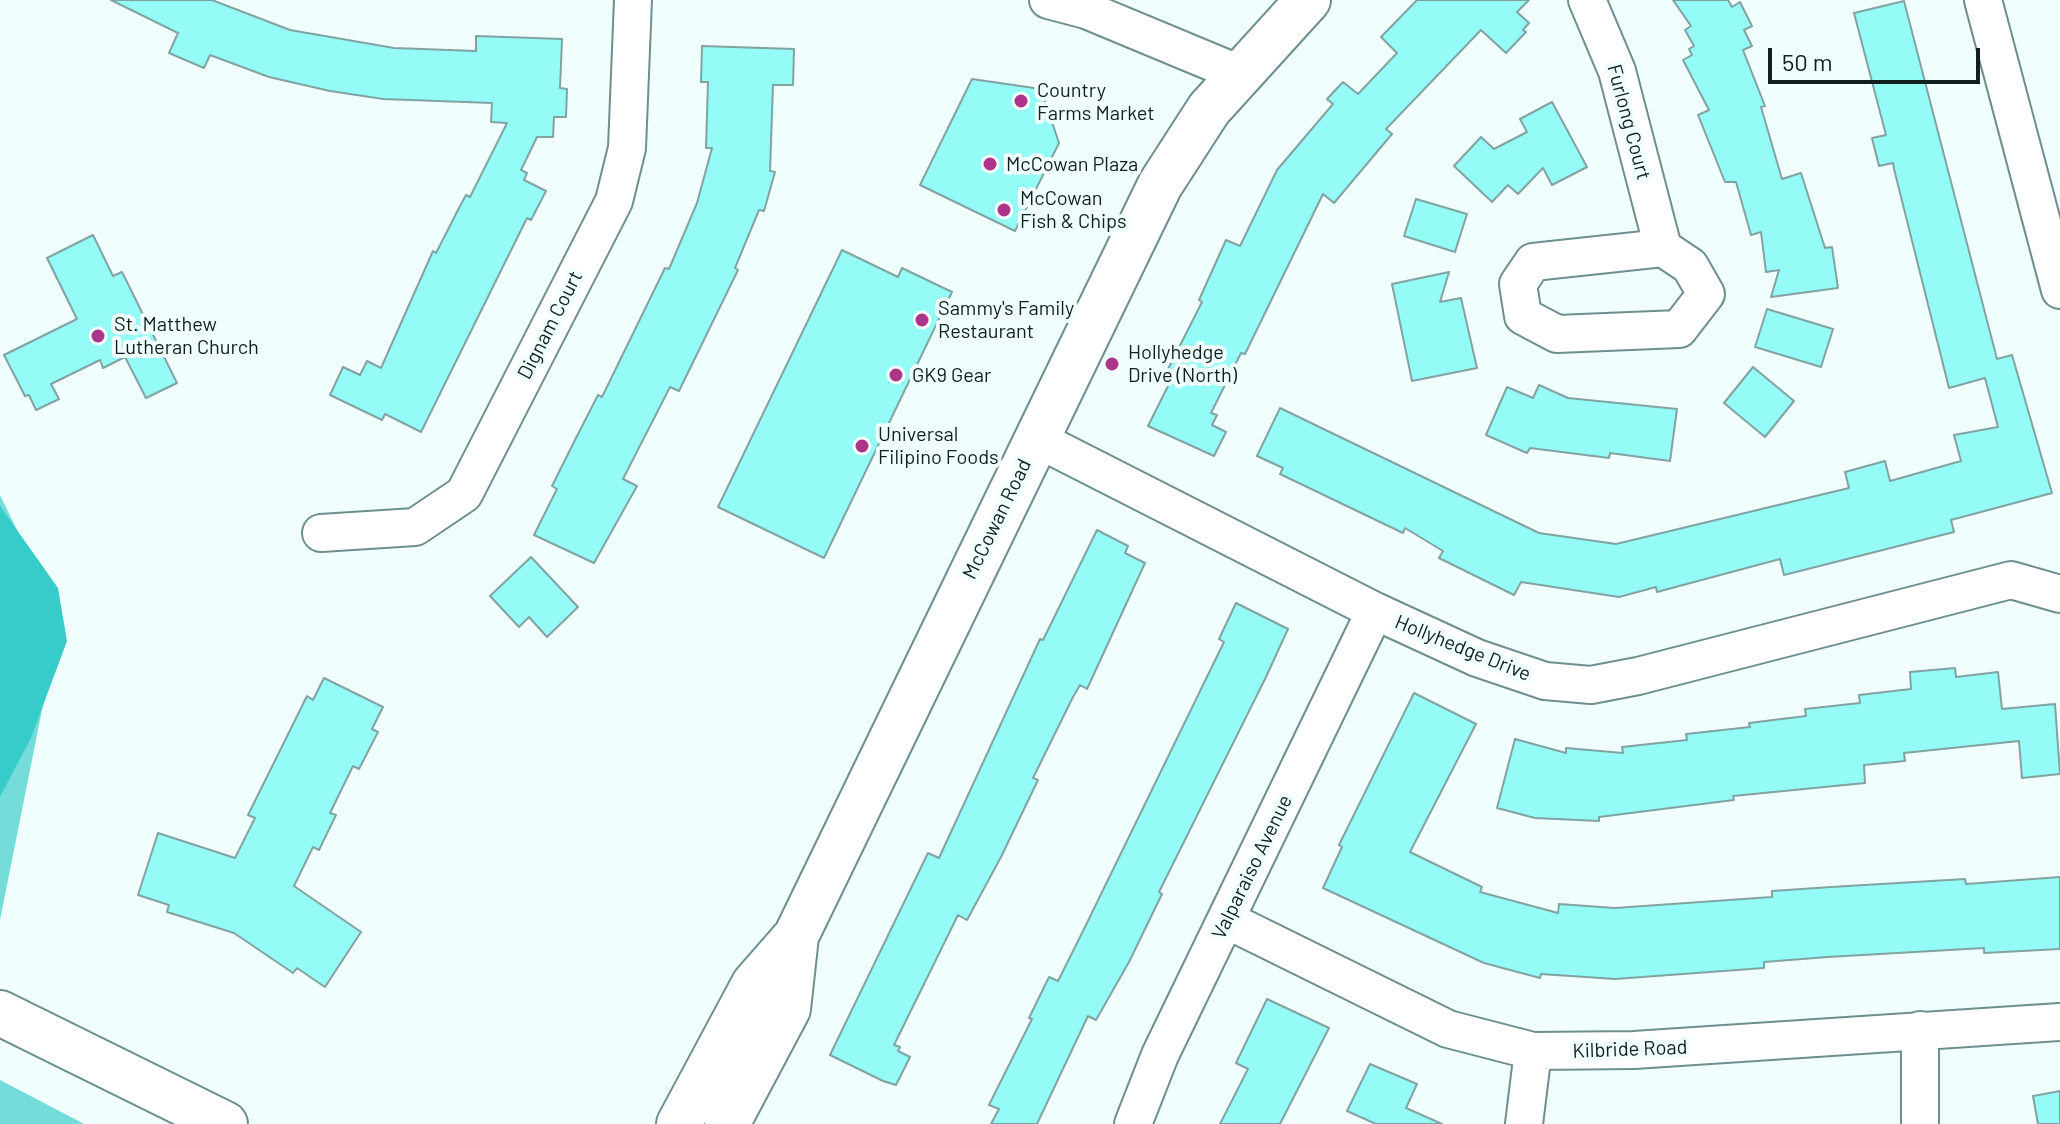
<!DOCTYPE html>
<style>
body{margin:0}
#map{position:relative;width:2060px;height:1124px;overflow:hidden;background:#f0fefd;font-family:Barlow,sans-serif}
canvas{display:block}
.scale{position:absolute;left:1768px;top:48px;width:212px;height:36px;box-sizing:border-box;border:4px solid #111f1e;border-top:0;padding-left:10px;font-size:24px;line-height:28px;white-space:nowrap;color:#111f1e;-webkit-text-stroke:6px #f0fefd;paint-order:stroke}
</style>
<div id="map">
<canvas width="2060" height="1124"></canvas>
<div class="scale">50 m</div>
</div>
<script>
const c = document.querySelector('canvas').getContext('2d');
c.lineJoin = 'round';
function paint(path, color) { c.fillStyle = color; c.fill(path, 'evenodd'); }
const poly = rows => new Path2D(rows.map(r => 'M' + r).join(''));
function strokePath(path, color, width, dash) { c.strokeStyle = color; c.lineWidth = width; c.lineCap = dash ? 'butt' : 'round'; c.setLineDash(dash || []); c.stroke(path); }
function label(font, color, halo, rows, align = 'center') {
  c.font = font + ' Barlow,sans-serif'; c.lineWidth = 8; c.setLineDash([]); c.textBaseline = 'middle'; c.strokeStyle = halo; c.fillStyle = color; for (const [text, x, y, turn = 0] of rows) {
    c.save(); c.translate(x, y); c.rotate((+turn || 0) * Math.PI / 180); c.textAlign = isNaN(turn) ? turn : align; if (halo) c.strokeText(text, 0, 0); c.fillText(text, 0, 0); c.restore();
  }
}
paint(poly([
 [0,495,19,534,48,680,0,920],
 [0,1080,69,1116,84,1124,0,1124]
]), '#74ddd9');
paint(poly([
 [0,506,58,588,67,641,31,738,0,797]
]), '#37ccc9');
const building = poly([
 [111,0,212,0,290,30,394,48,476,51,476,36,562,39,560,88,567,89,566,117,554,117,553,137,537,137,521,170,527,173,524,180,546,191,531,220,527,218,421,432,385,414,382,420,330,395,343,367,360,375,367,361,381,368,433,251,436,253,460,206,466,195,470,197,507,123,491,122,492,103,383,99,330,91,269,77,210,55,204,68,169,53,178,33,111,0],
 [1417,0,1529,0,1517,12,1529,23,1523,30,1526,32,1506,53,1481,30,1386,129,1392,134,1334,203,1323,194,1245,354,1241,353,1211,413,1217,415,1212,425,1226,432,1214,456,1148,426,1171,380,1164,377,1202,302,1199,300,1226,240,1240,246,1277,170,1333,104,1327,99,1343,82,1358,94,1397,53,1381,37,1417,0],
 [1673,0,1728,0,1732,7,1740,2,1752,26,1744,30,1752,46,1743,50,1765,106,1761,107,1782,179,1801,173,1825,248,1832,247,1838,288,1771,297,1779,270,1766,272,1761,232,1751,235,1736,182,1725,182,1698,115,1709,110,1683,60,1692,55,1689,49,1694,46,1685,30,1691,26,1673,0],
 [1904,1,1997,359,2012,355,2052,493,1951,520,1954,532,1784,575,1780,559,1657,592,1656,587,1619,597,1521,582,1514,595,1439,558,1443,551,1405,528,1403,533,1280,474,1283,468,1257,456,1280,408,1539,533,1616,544,1849,488,1845,472,1885,461,1890,481,1961,461,1954,435,1998,427,1985,378,1949,388,1894,169,1893,163,1879,166,1872,138,1886,135,1854,13,1904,1],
 [702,46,794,49,793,85,773,85,770,171,775,172,764,211,759,210,735,268,738,270,679,391,670,387,623,479,637,486,594,563,534,535,557,489,552,486,575,440,598,395,602,397,665,268,669,269,697,203,712,148,706,148,708,82,701,82,702,46],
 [972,79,1041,89,1059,143,1015,231,920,185,972,79],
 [1552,102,1587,167,1552,185,1543,168,1518,194,1508,185,1492,202,1454,166,1481,137,1494,149,1527,132,1520,119,1552,102],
 [1416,199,1467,214,1455,252,1404,236,1416,199],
 [93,235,113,276,122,272,177,383,146,398,125,357,103,368,100,360,51,384,59,399,36,410,29,395,25,396,4,355,77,319,47,258,93,235],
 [842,250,898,277,902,268,952,292,824,558,718,507,842,250],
 [1449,272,1440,302,1461,298,1477,368,1412,381,1392,284,1449,272],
 [1767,309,1833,329,1821,367,1755,347,1767,309],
 [1753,367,1794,401,1765,437,1724,403,1753,367],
 [1539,385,1568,398,1677,409,1670,461,1610,453,1609,458,1530,448,1527,453,1486,435,1507,387,1533,398,1539,385],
 [1097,530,1128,546,1125,553,1145,563,1087,689,1080,685,1073,697,1033,778,1038,780,1001,857,967,920,958,915,894,1045,900,1047,898,1051,910,1057,896,1085,883,1081,830,1055,928,853,939,858,1040,639,1043,640,1097,530],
 [531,557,578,607,547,637,529,617,519,627,490,596,531,557],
 [1236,603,1288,629,1266,677,1159,892,1162,894,1129,962,1096,1020,1088,1016,1037,1124,991,1124,999,1109,989,1105,1032,1019,1029,1018,1049,977,1058,981,1084,929,1224,642,1219,639,1236,603],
 [1955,668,1956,677,1998,672,2002,709,2055,704,2060,774,2022,778,2019,741,1904,753,1905,761,1864,765,1865,783,1733,796,1734,800,1599,817,1599,821,1535,818,1497,808,1515,739,1566,753,1566,748,1623,753,1622,747,1687,740,1686,734,1750,727,1749,723,1806,716,1805,709,1860,703,1859,695,1911,689,1910,672,1955,668],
 [324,678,383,707,372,729,378,732,359,769,353,766,330,813,336,815,319,850,313,847,294,886,361,932,325,987,297,968,293,973,234,933,167,912,169,905,138,895,158,833,235,858,255,818,248,815,307,696,313,700,324,678],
 [1414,693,1476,724,1410,852,1482,887,1480,892,1558,913,1559,904,1615,908,1772,897,1772,891,1831,887,1965,879,1966,884,2060,877,2060,949,1984,953,1984,948,1828,957,1764,962,1764,968,1615,979,1541,974,1540,978,1484,963,1323,888,1342,847,1339,845,1414,693],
 [1267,999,1329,1028,1280,1124,1220,1124,1248,1069,1236,1063,1267,999],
 [1370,1064,1417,1084,1406,1108,1442,1124,1376,1124,1347,1111,1370,1064],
 [2060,1091,2060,1124,2038,1124,2033,1096,2060,1091]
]);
paint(building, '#94fbf7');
strokePath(building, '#81a3a2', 2);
const minor = poly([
 [1048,0,1086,10,1240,74],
 [1587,0,1617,71,1663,248,1690,266,1706,294,1679,329,1557,334,1523,316,1518,284,1533,262,1663,248],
 [1983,0,2060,290],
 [1037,439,1375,611,1477,658,1545,681,1591,685,1638,676,2011,580,2060,594],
 [321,533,415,527,464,494,614,201,627,148,633,0],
 [1227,920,1448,1029,1533,1051,1634,1050,2060,1022],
 [1920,1030,1920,1124],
 [1133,1124,1160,1055,1375,611],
 [1524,1124,1533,1051]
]);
const major = poly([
 [0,1013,225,1124],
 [679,1124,754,984,796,936,1160,185,1209,109,1308,0],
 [727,1124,788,1009,796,936]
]);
strokePath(minor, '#6d8f8e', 40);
strokePath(major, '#6d8f8e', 48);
strokePath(minor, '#fff', 36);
strokePath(major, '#fff', 44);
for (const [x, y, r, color] of [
 [1021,101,8,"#ad3488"],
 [990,164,8,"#ad3488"],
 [1004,210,8,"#ad3488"],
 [922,320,8,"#ad3488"],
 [98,336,8,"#ad3488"],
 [1112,364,8,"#ad3488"],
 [896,375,8,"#ad3488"],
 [862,446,8,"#ad3488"]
]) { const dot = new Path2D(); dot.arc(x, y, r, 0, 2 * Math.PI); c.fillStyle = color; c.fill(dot); strokePath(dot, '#f0fefd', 3); }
label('20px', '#111f1e', '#f0fefd', [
 ["Country",1037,90],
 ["Farms Market",1037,113],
 ["McCowan Plaza",1006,164],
 ["McCowan",1020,198],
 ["Fish & Chips",1020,221],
 ["Sammy's Family",938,308],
 ["Restaurant",938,331],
 ["St. Matthew",114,324],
 ["Lutheran Church",114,347],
 ["Hollyhedge",1128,352],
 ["Drive (North)",1128,375],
 ["GK9 Gear",912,375],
 ["Universal",878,434],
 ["Filipino Foods",878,457]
], 'left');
label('20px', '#111f1e', '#f0fefd', [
 ["Furlong Court",1629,122,75],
 ["Dignam Court",550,325,-63],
 ["McCowan Road",997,519,-64],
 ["Hollyhedge Drive",1463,648,22],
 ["Valparaiso Avenue",1252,867,-64],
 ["Kilbride Road",1630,1049,-2]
]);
</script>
